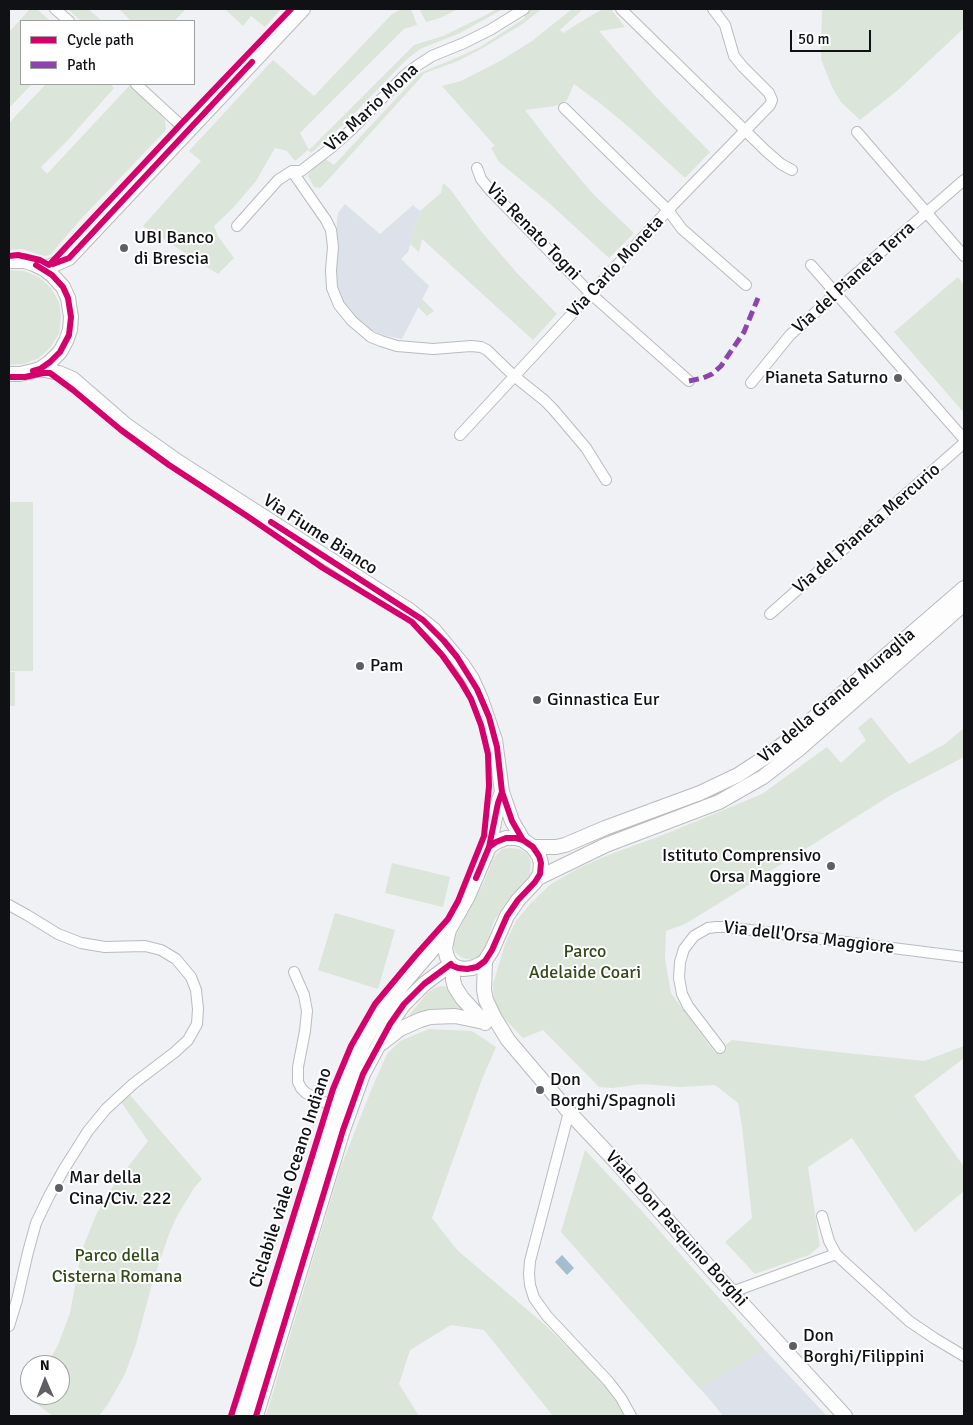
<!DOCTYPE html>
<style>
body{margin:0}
#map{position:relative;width:973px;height:1425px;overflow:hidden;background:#eff1f4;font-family:Signika,sans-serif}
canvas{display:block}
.frame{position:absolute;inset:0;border:10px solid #101114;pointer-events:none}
.legend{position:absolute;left:20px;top:20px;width:175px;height:65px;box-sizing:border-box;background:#fff;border:1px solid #9fa0a1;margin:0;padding:6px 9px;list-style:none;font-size:15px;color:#101114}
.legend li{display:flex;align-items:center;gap:10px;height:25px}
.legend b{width:25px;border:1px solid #9fa0a1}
.north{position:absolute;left:20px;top:1355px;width:50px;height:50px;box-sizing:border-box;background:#fff;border:1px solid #9fa0a1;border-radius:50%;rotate:359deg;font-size:14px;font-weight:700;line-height:20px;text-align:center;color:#101114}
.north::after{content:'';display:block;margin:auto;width:18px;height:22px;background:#5e5f62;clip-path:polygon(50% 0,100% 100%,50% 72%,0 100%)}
.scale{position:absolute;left:790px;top:30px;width:81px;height:22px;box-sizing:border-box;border:2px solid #101114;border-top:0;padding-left:6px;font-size:15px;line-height:18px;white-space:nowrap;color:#101114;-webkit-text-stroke:4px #fff;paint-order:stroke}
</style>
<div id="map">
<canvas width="973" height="1425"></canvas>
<div class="frame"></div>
<ul class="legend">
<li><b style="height:6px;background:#d6006c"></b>Cycle path</li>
<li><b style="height:6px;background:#8e44ad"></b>Path</li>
</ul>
<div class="north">N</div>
<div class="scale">50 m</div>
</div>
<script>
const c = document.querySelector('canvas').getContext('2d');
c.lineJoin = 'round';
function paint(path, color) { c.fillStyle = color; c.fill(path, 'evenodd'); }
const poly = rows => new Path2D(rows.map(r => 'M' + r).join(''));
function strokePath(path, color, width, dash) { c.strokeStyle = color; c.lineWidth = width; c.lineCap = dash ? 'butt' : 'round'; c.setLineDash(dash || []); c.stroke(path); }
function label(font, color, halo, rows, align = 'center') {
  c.font = font + ' Signika,sans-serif'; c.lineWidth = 4; c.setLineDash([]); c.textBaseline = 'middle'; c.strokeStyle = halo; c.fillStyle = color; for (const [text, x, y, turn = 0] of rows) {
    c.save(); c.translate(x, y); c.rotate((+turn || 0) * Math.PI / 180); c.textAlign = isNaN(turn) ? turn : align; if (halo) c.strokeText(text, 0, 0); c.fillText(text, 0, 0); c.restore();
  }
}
paint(poly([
 [345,204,380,234,413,205,420,211,408,252,401,259,429,286,402,339,382,335,364,326,352,313,344,303,338,290,336,269,337,220,338,213],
 [640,1209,764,1349,827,1416,723,1416,712,1402,614,1292]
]), '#dde2ea');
paint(poly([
 [30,9,37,9,50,21,21,21,21,84,32,84,9,108,9,32],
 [68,9,88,9,102,21,81,21],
 [119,9,186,9,174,21,135,21,133,20,131,21],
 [225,9,281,9,265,27,251,16,243,26],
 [402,9,411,9,417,25,404,29,300,133,309,150,414,45,443,36,486,15,496,9,503,9,460,33,420,49,415,53,406,60,345,123,311,153,308,150,295,161,287,151,275,148,256,181,233,208,214,226,218,236,234,258,218,274,143,226,201,161,189,151,273,60,314,96,392,14],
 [422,9,458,9,440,18,426,22,420,10],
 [531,9,542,9,521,25,481,49,458,61,425,73,326,182,320,188,314,187,308,176,309,173,324,158,334,165,420,73,463,55,480,47,525,18,523,14],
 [572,9,583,9,560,30,563,33,592,15,603,9,611,9,625,27,599,31,655,96,710,152,685,178,630,128,601,104,574,84,567,100,558,105,555,106,525,110,555,149,593,194,634,233,609,258,549,203,499,162,491,148,495,146,442,86,461,81,500,61,532,41],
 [822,9,964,9,964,28,898,90,860,120,841,102,832,87,821,59],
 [46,84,110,84,114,88,67,141,41,167,47,174,130,85,165,120,166,130,80,220,50,255,44,256,22,249,9,250,9,123],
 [443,183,450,189,480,230,517,273,557,314,533,340,422,239,419,252,410,244,420,211,441,193],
 [9,270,24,271,39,277,51,288,59,302,61,318,59,333,51,347,39,358,24,364,9,365],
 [958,277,964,285,964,413,894,332],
 [422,299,434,311,427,316,418,307],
 [33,502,33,671,9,671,9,502],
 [9,672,15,672,15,706,9,706],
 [871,717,909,764,945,744,964,728,964,757,891,795,742,889,685,924,666,931,665,959,671,993,715,1053,732,1040,818,1050,924,1061,964,1046,964,1058,914,1096,964,1167,964,1191,915,1232,852,1138,808,1167,820,1246,809,1255,755,1274,725,1242,752,1218,742,1126,738,1103,715,1085,680,1087,642,1084,612,1088,599,1087,543,1030,523,1038,498,1012,494,1001,493,984,505,944,516,921,531,903,551,884,579,868,608,855,663,835,762,794,827,747,841,763,866,740,858,728],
 [510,848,520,849,528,854,531,862,530,876,525,883,508,900,494,921,483,954,479,957,472,960,462,958,455,952,454,948,454,943,456,935,483,884,494,857,502,849],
 [392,863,450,877,443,907,385,893],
 [335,913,395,930,378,989,318,970],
 [441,986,448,987,455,1000,466,1015,432,1010,417,1013,406,1019,428,992,432,989],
 [429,1029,472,1031,496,1047,482,1079,432,1218,457,1250,544,1324,596,1375,621,1409,624,1416,553,1416,484,1330,451,1325,410,1350,399,1384,419,1416,266,1416,340,1169,372,1088,387,1054,400,1041],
 [130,1095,202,1179,194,1188,177,1216,169,1234,152,1284,136,1344,125,1374,108,1404,99,1416,53,1416,24,1395,30,1389,30,1395,60,1395,60,1365,47,1365,58,1345,70,1313,80,1259,85,1242,96,1215,113,1186,148,1141,121,1102],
 [585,1150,640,1209,764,1349,700,1389,561,1232]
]), '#dce5d9');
paint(poly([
 [562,1255,574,1268,567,1275,555,1262]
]), '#a3bece');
const street = poly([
 [55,9,69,21],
 [621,9,766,151,781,164,792,170],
 [136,84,187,131],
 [564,108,668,210,682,229,746,285],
 [857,132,964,256],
 [477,168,481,179,489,189,591,294,689,381],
 [292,171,326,220,331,230,333,247,331,270,332,288,339,305,352,321,371,337,381,341,397,346,433,349,471,346,481,347,487,350,514,376,544,400,553,409,586,448,606,480],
 [237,226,278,180,292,171,301,171,332,147,352,129,404,76,418,65,432,56,464,43,490,30,524,9],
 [811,265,964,439],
 [751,383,790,335,825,304,835,292,964,180],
 [460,435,668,210,770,105,772,100,769,93,743,67,734,56,725,25,713,9],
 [770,614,964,443],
 [9,905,27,915,58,934,81,943,105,947,145,946,161,950,176,959,191,977,196,990,198,1009,197,1024,188,1040,175,1052,133,1084,106,1109,88,1131,64,1169,49,1196,36,1223,28,1252,17,1300,9,1326],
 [294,972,304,995,307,1011,305,1031,298,1067,298,1082,301,1088,306,1093,336,1108],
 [720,1048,688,1006,682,994,679,978,680,962,684,949,694,936,708,928,716,927,726,927,964,957],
 [569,1112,530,1261,529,1274,530,1285,534,1298,547,1316,608,1381,621,1398,631,1416],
 [822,1216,829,1241,836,1254,841,1259,909,1321,934,1338,964,1356],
 [732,1292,836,1254]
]);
const secondary = poly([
 [9,261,25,261,34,264,44,269,52,275,63,287,68,298,71,317,70,330,66,341,60,352,50,362,40,369,33,371,20,374,9,374],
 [44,269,69,258,303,9],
 [40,369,59,373,73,379,126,425,180,463,409,610,434,630,462,664,472,679,481,699,495,740,502,792,512,821,523,840],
 [489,847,496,842,506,838,516,838,523,840,533,847,539,856,541,863,540,874,535,882,518,900,507,916,492,950,485,961,481,964,472,968,463,969,456,967,451,964,447,957,445,949,447,938,449,930,468,896,489,847,498,803,502,792],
 [533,847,556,847,565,845,605,828,700,793,738,775,767,756,787,741,964,588],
 [538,878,606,845,719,802,763,777,799,749,964,604],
 [485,961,484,990,486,1000,494,1017,508,1040,569,1112,617,1163,717,1276,845,1416],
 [453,966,453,980,455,987,462,998,485,1023],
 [382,1043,400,1029,420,1020,430,1017,455,1016,484,1022],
 [241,1416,248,1398,333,1118,350,1071,365,1040,380,1014,403,984,449,930],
 [256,1416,343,1130,363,1074,390,1024,404,1004,424,984,451,964]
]);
strokePath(street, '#b9bbbe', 12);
strokePath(secondary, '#b9bbbe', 16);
strokePath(street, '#fdfdfd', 10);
strokePath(secondary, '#fdfdfd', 14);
strokePath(poly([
 [689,381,703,378,712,374,721,366,744,332,758,298]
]), '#8e44ad', 5, [10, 5]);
strokePath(poly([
 [9,256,18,255,40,260,49,265,180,125,291,9],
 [53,264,69,258,252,62],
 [33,371,40,369,50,362,60,352,69,335,71,317,68,298,63,287,52,275,36,265],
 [9,377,25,377,43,373,50,373,73,390,121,430,169,465,247,516,323,568,412,622,442,655,461,682,471,699,481,725,488,754,489,786,484,836,458,901,448,919,415,956,375,1004,351,1046,333,1089,231,1416],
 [271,522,423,620,444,641,457,657,477,689,489,717,497,747,502,792,512,821,523,840],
 [476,878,489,847,498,803,502,792],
 [453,966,458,968,467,969,477,967,485,961,492,950,507,916,518,900,535,882,540,874,541,863,539,856,533,847,523,840,516,838,506,838,496,842,489,847],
 [256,1416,343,1130,363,1074,390,1024,404,1004,424,984,451,964]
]), '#d6006c', 6);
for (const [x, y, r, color] of [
 [124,248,5,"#5e5f62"],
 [898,378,5,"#5e5f62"],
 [360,666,5,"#5e5f62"],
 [537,700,5,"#5e5f62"],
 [831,866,5,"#5e5f62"],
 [540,1090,5,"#5e5f62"],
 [59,1188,5,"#5e5f62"],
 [793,1346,5,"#5e5f62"]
]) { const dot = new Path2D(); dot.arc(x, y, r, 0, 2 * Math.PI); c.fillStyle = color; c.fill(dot); strokePath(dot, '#fff', 2); }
label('18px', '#101114', '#fff', [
 ["Via Mario Mona",372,108,-43],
 ["Via Renato Togni",533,232,46],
 ["Via Carlo Moneta",616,267,-47],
 ["Via del Pianeta Terra",854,278,-42],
 ["Via del Pianeta Mercurio",867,529,-41],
 ["Via Fiume Bianco",320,535,33],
 ["Via della Grande Muraglia",837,696,-40],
 ["Via dell'Orsa Maggiore",809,938,7],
 ["Ciclabile viale Oceano Indiano",291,1178,-72],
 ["Viale Don Pasquino Borghi",676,1229,48]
]);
label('18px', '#101114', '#fff', [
 ["UBI Banco",134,238],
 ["di Brescia",134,259],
 ["Pianeta Saturno",888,378,"right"],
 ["Pam",370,666],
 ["Ginnastica Eur",547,700],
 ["Istituto Comprensivo",821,856,"right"],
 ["Orsa Maggiore",821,877,"right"],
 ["Don",550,1080],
 ["Borghi/Spagnoli",550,1101],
 ["Mar della",69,1178],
 ["Cina/Civ. 222",69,1199],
 ["Don",803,1336],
 ["Borghi/Filippini",803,1357]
], 'left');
label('18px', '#324b18', '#fff', [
 ["Parco",585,952],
 ["Adelaide Coari",585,973],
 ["Parco della",117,1256],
 ["Cisterna Romana",117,1277]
]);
</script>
